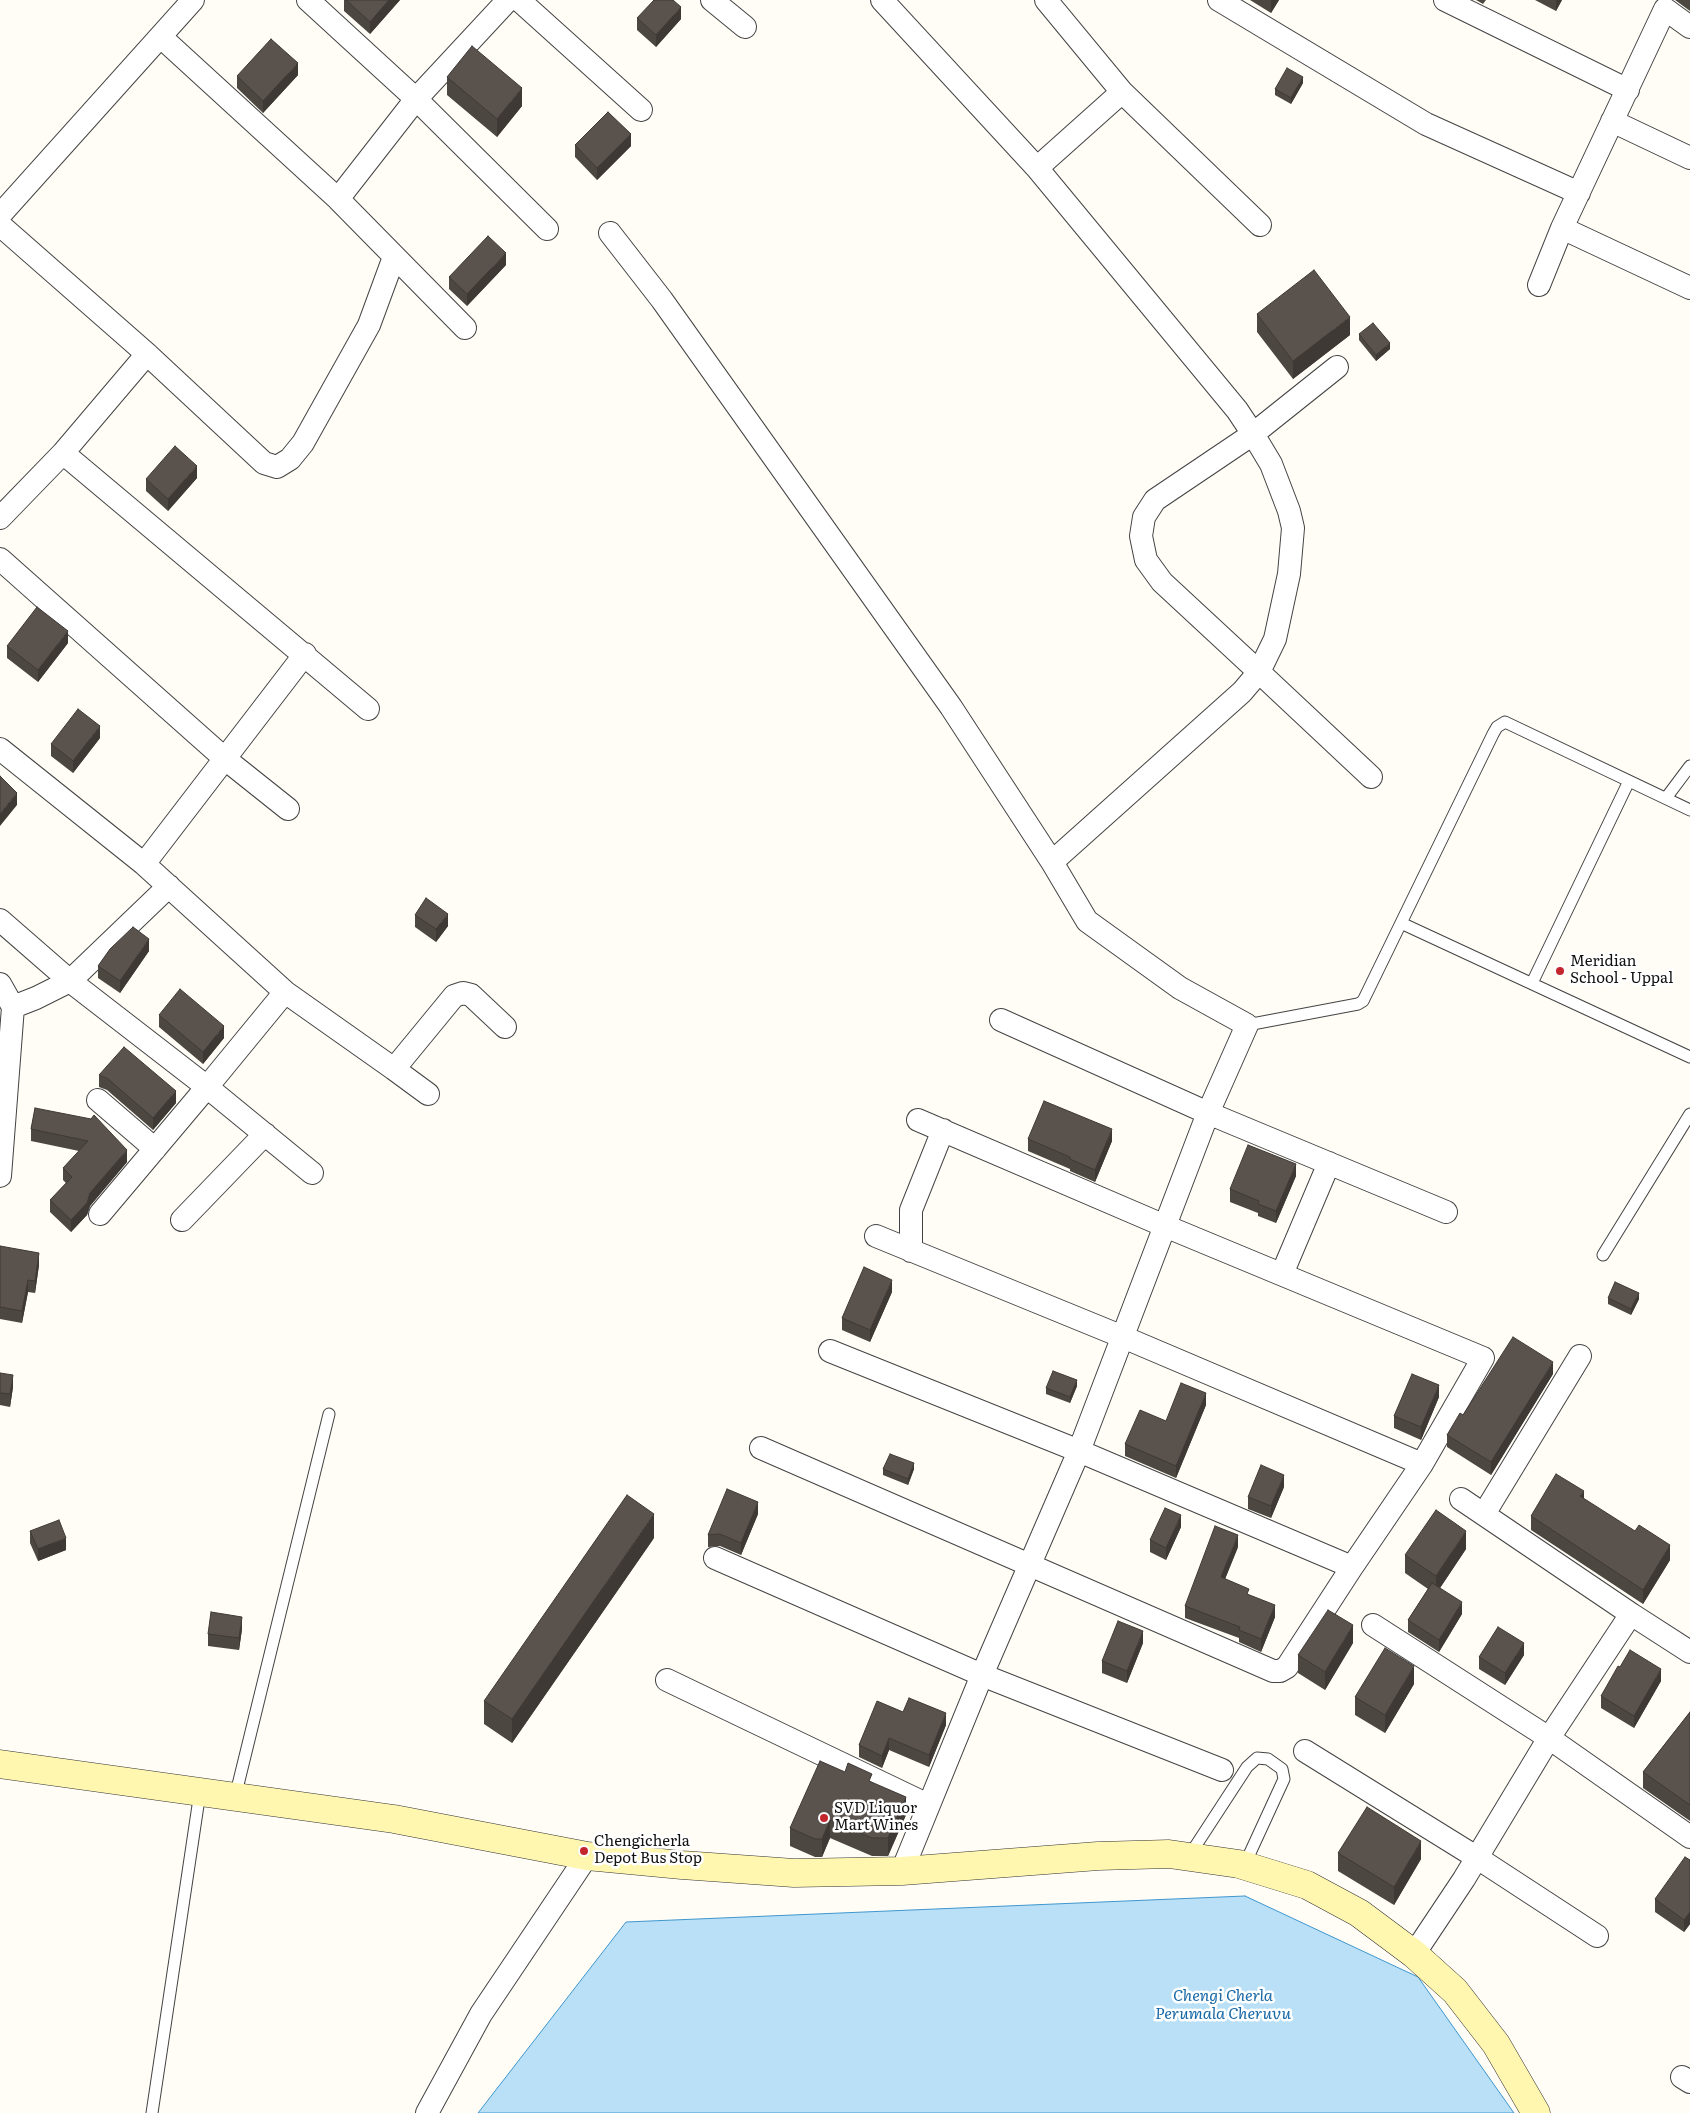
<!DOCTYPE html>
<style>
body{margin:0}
canvas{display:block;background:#fffdf5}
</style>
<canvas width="1690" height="2113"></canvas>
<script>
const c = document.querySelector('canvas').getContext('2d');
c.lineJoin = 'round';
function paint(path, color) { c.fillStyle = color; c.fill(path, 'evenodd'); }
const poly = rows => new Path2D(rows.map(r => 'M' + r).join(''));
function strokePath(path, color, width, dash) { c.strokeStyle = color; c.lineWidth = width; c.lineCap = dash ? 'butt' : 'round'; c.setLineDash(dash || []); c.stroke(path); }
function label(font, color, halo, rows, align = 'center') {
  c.font = font + ' Literata,serif'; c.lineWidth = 5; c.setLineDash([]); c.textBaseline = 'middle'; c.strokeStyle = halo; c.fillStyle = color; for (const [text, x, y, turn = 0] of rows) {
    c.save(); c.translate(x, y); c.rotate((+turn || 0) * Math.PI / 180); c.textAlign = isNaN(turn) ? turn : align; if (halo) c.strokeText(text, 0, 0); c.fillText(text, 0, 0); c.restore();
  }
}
const water = poly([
 [1245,1896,1418,1977,1514,2113,478,2113,626,1922,1245,1896]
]);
paint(water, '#b9e0f7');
strokePath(water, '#3f96cf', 1);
const lane = poly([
 [1666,798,1690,766],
 [1401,923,1690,1057],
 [1532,983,1629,781],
 [1247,1025,1358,1004,1363,1001,1493,734,1497,727,1505,722,1690,810],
 [1603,1255,1690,1114],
 [235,1797,329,1414],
 [1189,1856,1247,1767,1257,1758,1268,1759,1282,1769,1284,1779,1244,1866],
 [152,2113,200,1792]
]);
const street = poly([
 [308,0,416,99,547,229],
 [519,0,641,110],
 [712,0,745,27],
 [882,0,1037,168,1237,410,1253,434,1337,367],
 [1046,0,1122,92,1260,225],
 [1219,0,1426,124,1579,193],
 [1445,0,1628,90],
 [161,37,338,199,465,328],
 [1612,121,1690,158],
 [1037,168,1122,92],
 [338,199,416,99,508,0],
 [0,215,193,0],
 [0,225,147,354,264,463,277,467,290,459,303,443,369,325,394,257],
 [1562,228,1690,288],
 [610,233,662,300,951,707,1052,862,1087,921,1180,988,1247,1025,1208,1113,1079,1451,982,1675,902,1871],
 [1539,285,1562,228,1665,9,1690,27],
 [63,453,368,709],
 [0,518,63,453,147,354],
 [0,559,224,758,288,809],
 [0,749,144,864,285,992,394,1069,454,996,463,993,471,995,505,1027],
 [1052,862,1242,692,1259,672,1275,639,1289,574,1293,528,1289,511,1271,464,1253,434,1155,500,1144,517,1141,536,1146,560,1162,582,1259,672,1371,777],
 [144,864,305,654],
 [0,920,70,981,207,1087,285,992],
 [0,984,13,1007,0,1176],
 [13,1007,36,998,70,981,169,886],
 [1001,1020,1208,1113,1446,1212],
 [394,1069,428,1094],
 [98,1100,155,1149],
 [100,1214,207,1087,312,1173],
 [182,1220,265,1134],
 [876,1236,1123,1337,1422,1464],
 [911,1251,911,1210,943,1130],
 [1282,1274,1329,1163],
 [830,1351,1079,1451,1352,1567,1422,1464,1483,1358,1165,1226,918,1120],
 [761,1448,1273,1671,1280,1671,1287,1667,1352,1567],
 [1461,1499,1631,1614],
 [1484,1514,1580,1356],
 [715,1558,982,1675,1222,1770],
 [1373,1625,1549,1738,1690,1837],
 [667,1680,928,1805],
 [1305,1751,1476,1857,1597,1936],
 [1414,1954,1464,1879,1549,1738,1631,1614,1690,1652],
 [1682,2077,1690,2082],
 [427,2113,481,2014,587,1856]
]);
const secondary = poly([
 [0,1764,394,1819,587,1856,682,1865,794,1873,902,1871,1098,1856,1169,1854,1239,1864,1307,1885,1359,1913,1414,1954,1455,1991,1496,2044,1536,2113]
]);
strokePath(lane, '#444', 13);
strokePath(street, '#444', 24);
strokePath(secondary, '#333', 29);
strokePath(lane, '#fff', 11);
strokePath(street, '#fff', 22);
strokePath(secondary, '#fff6b0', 28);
paint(poly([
 [344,0,400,0,370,34,344,11],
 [1250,0,1279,0,1271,13],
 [1476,0,1486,0,1483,4],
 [1535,0,1562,0,1556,11],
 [1675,0,1690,0,1690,11],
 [637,18,681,19,656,47,637,30],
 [298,75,263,113,237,88,237,76],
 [447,77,522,106,497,137,447,95],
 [1303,83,1291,104,1275,95,1275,89],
 [575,145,631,146,597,180,575,157],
 [506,265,467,306,449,289,449,277],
 [1257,314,1350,335,1293,379,1257,332],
 [1359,334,1390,349,1376,361,1359,340],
 [197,478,168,511,146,491,146,479],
 [68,643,38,682,7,658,7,646],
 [100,738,73,773,51,756,51,744],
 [415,915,448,926,436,942,415,927],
 [149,951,120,993,98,978,98,966],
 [159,1015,224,1038,203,1064,159,1027],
 [99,1075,176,1103,153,1130,107,1090,99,1087],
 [35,1108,127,1162,90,1206,87,1215,71,1232,50,1212,50,1200,66,1183,63,1180,63,1168,79,1151,31,1141,31,1129],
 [1028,1139,1112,1141,1095,1182,1070,1171,1070,1169,1028,1151],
 [1296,1176,1276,1223,1258,1216,1258,1213,1230,1202,1230,1189],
 [0,1246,39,1265,35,1293,28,1292,22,1323,0,1319],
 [892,1292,870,1342,842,1330,842,1318],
 [1608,1298,1639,1299,1631,1315,1608,1304],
 [0,1373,13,1387,10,1407,0,1405],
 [1553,1374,1491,1475,1447,1447,1447,1435,1463,1415],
 [1077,1386,1070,1403,1046,1394,1046,1388],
 [1439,1397,1421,1440,1394,1428,1394,1416],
 [1206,1405,1176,1478,1125,1456,1125,1444,1166,1421],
 [883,1469,914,1469,908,1485,883,1475],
 [1284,1487,1271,1518,1248,1509,1248,1497],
 [1584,1499,1670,1560,1643,1604,1531,1530,1531,1516],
 [758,1514,741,1555,720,1546,708,1547,708,1535],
 [1181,1527,1166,1560,1150,1552,1150,1540],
 [30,1531,66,1550,38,1561,30,1543],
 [654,1538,512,1743,484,1724,484,1701],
 [1238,1547,1225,1579,1249,1595,1275,1617,1261,1652,1239,1642,1239,1638,1185,1618,1185,1606],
 [1466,1549,1440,1588,1462,1614,1439,1652,1408,1632,1408,1620,1428,1589,1405,1573,1405,1555],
 [242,1629,239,1650,208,1646,208,1634],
 [1143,1643,1127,1683,1102,1673,1102,1661],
 [1353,1643,1325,1690,1298,1673,1298,1655],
 [1524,1655,1505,1685,1479,1669,1479,1657],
 [1620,1667,1661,1681,1634,1728,1601,1708,1601,1696],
 [1414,1684,1385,1733,1355,1715,1355,1697],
 [903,1712,946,1725,929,1767,889,1750,882,1768,859,1757,859,1745],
 [1690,1712,1690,1821,1643,1788,1643,1772],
 [845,1772,872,1782,906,1815,888,1856,872,1856,830,1838,822,1857,815,1857,790,1846,790,1828],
 [1338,1853,1421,1859,1394,1905,1338,1871],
 [1690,1860,1690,1924,1684,1932,1655,1912,1655,1899]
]), '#4d4742');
paint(poly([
 [389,0,400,0,370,34,370,22],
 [1272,0,1279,0,1271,13,1271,1],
 [1556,0,1562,0,1556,11],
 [681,7,681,19,656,47,656,35],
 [298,63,298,75,263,113,263,101],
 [1303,77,1303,83,1291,104,1291,98],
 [522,88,522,106,497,137,497,119],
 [631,134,631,146,597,180,597,168],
 [506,253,506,265,467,306,467,294],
 [1350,317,1350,335,1293,379,1293,361],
 [1390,343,1390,349,1376,361,1376,355],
 [197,466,197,478,168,511,168,499],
 [68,631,68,643,38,682,38,670],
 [100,726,100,738,73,773,73,761],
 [17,793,17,805,0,826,0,814],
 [448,914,448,926,436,942,436,929],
 [149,939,149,951,120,993,120,981],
 [224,1026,224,1038,203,1064,203,1052],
 [176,1091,176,1103,153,1130,153,1118],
 [1112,1129,1112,1141,1095,1182,1095,1170],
 [127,1150,127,1162,90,1206,87,1215,71,1232,71,1220,90,1193],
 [1296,1164,1296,1176,1276,1223,1276,1211],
 [39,1253,39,1265,35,1293,35,1281],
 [28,1280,28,1292,22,1323,22,1311],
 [892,1280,892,1292,870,1342,870,1330],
 [1639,1293,1639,1299,1631,1315,1631,1309],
 [1553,1362,1553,1374,1491,1475,1491,1462],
 [13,1375,13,1387,10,1407,10,1394],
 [1077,1380,1077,1386,1070,1403,1070,1397],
 [1439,1385,1439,1397,1421,1440,1421,1427],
 [1206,1393,1206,1405,1176,1478,1176,1466],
 [914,1463,914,1469,908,1485,908,1479],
 [1284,1475,1284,1487,1271,1518,1271,1506],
 [1584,1491,1584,1506,1580,1496],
 [758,1502,758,1514,741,1555,741,1543],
 [654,1514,654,1538,512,1743,512,1719],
 [1181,1515,1181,1527,1166,1560,1166,1548],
 [1466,1531,1466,1549,1436,1594,1436,1576],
 [1238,1535,1238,1547,1221,1589,1221,1577],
 [66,1538,66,1550,38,1561,38,1549],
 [1670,1545,1670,1560,1643,1604,1643,1590],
 [1462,1602,1462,1614,1439,1652,1439,1640],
 [1275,1605,1275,1617,1261,1652,1261,1639],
 [242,1617,242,1629,239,1650,239,1638],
 [1353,1625,1353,1643,1325,1690,1325,1672],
 [1143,1631,1143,1643,1127,1683,1127,1671],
 [1524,1643,1524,1655,1505,1685,1505,1673],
 [1414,1666,1414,1684,1385,1733,1385,1715],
 [1661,1669,1661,1681,1634,1728,1634,1716],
 [946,1713,946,1725,929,1767,929,1755],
 [889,1738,889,1750,882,1768,882,1756],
 [906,1797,906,1815,888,1856,888,1838],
 [830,1820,830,1838,822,1857,822,1839],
 [1421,1841,1421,1859,1394,1905,1394,1887],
 [1690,1912,1690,1924,1684,1932,1684,1920]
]), '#3f3936');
const building = poly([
 [346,0,389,0,370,22,346,0],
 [654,0,673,0,681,7,656,35,637,18,654,0],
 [271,39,298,63,263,101,237,76,271,39],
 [472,46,522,88,497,119,447,77,472,46],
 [1287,68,1303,77,1291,98,1275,89,1287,68],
 [608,112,631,134,597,168,575,145,608,112],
 [488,236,506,253,467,294,449,277,488,236],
 [1314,270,1350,317,1293,361,1257,314,1314,270],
 [1373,323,1390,343,1376,355,1359,334,1373,323],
 [175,446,197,466,168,499,146,479,175,446],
 [37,607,68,631,38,670,7,646,37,607],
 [78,709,100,726,73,761,51,744,78,709],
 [0,776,17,793,0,814,0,776],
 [426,898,448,914,436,929,415,915,426,898],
 [133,927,149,939,120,981,98,966,110,949,133,927],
 [180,989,224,1026,203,1052,159,1015,180,989],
 [124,1047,176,1091,153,1118,107,1078,99,1075,124,1047],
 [1044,1101,1112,1129,1095,1170,1070,1159,1070,1157,1028,1139,1044,1101],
 [35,1108,91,1119,94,1115,127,1150,90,1193,87,1203,71,1220,50,1200,72,1177,63,1168,88,1141,31,1129,35,1108],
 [1248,1145,1296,1164,1276,1211,1258,1204,1259,1201,1230,1189,1248,1145],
 [0,1246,39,1253,35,1281,28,1280,22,1311,0,1307,0,1246],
 [864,1267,892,1280,870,1330,842,1318,864,1267],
 [1615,1282,1639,1293,1631,1309,1608,1298,1615,1282],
 [1513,1337,1553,1362,1491,1462,1447,1435,1460,1413,1463,1415,1513,1337],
 [1053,1371,1077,1380,1070,1397,1046,1388,1053,1371],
 [0,1373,13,1375,10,1394,0,1393,0,1373],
 [1412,1374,1439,1385,1421,1427,1394,1416,1412,1374],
 [1181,1383,1206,1393,1176,1466,1125,1444,1140,1410,1166,1421,1181,1383],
 [890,1454,914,1463,908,1479,883,1469,890,1454],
 [1261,1465,1284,1475,1271,1506,1248,1497,1261,1465],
 [1556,1474,1584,1491,1580,1496,1635,1531,1639,1525,1670,1545,1643,1590,1531,1516,1556,1474],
 [727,1489,758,1502,741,1543,720,1534,708,1535,727,1489],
 [627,1495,654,1514,512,1719,484,1701,627,1495],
 [1165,1508,1181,1515,1166,1548,1150,1540,1165,1508],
 [1436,1510,1466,1531,1436,1576,1405,1555,1436,1510],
 [59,1520,66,1538,38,1549,30,1531,59,1520],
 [1215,1526,1238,1535,1221,1577,1249,1589,1247,1594,1275,1605,1261,1639,1239,1630,1240,1627,1185,1606,1215,1526],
 [1432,1583,1462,1602,1439,1640,1408,1620,1432,1583],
 [1328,1610,1353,1625,1325,1672,1298,1655,1328,1610],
 [211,1612,242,1617,239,1638,208,1634,211,1612],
 [1118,1621,1143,1631,1127,1671,1102,1661,1118,1621],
 [1498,1627,1524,1643,1505,1673,1479,1657,1498,1627],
 [1385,1648,1414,1666,1385,1715,1355,1697,1385,1648],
 [1630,1650,1661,1669,1634,1716,1601,1696,1618,1666,1620,1667,1630,1650],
 [909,1698,946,1713,929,1755,889,1738,882,1756,859,1745,877,1701,903,1712,909,1698],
 [1690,1712,1690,1805,1643,1772,1690,1712],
 [820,1761,845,1772,848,1763,872,1774,869,1781,906,1797,888,1838,872,1838,830,1820,822,1839,815,1839,790,1828,820,1761],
 [1367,1807,1421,1841,1394,1887,1338,1853,1367,1807],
 [1685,1857,1690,1860,1690,1912,1684,1920,1655,1899,1685,1857]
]);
paint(building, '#5a524d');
strokePath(building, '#3f3936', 1);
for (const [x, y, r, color] of [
 [1560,971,5,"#c4262e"],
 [824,1818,5,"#c4262e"],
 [584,1851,5,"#c4262e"]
]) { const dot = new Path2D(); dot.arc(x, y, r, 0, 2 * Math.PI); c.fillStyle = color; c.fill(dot); strokePath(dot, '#fff', 2); }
label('15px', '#111', '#fff', [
 ["Meridian",1570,962],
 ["School - Uppal",1570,979],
 ["SVD Liquor",834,1809],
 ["Mart Wines",834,1826],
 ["Chengicherla",594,1842],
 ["Depot Bus Stop",594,1859]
], 'left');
label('italic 16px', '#1768a6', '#fff', [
 ["Chengi Cherla",1223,1996],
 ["Perumala Cheruvu",1223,2014]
]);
</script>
